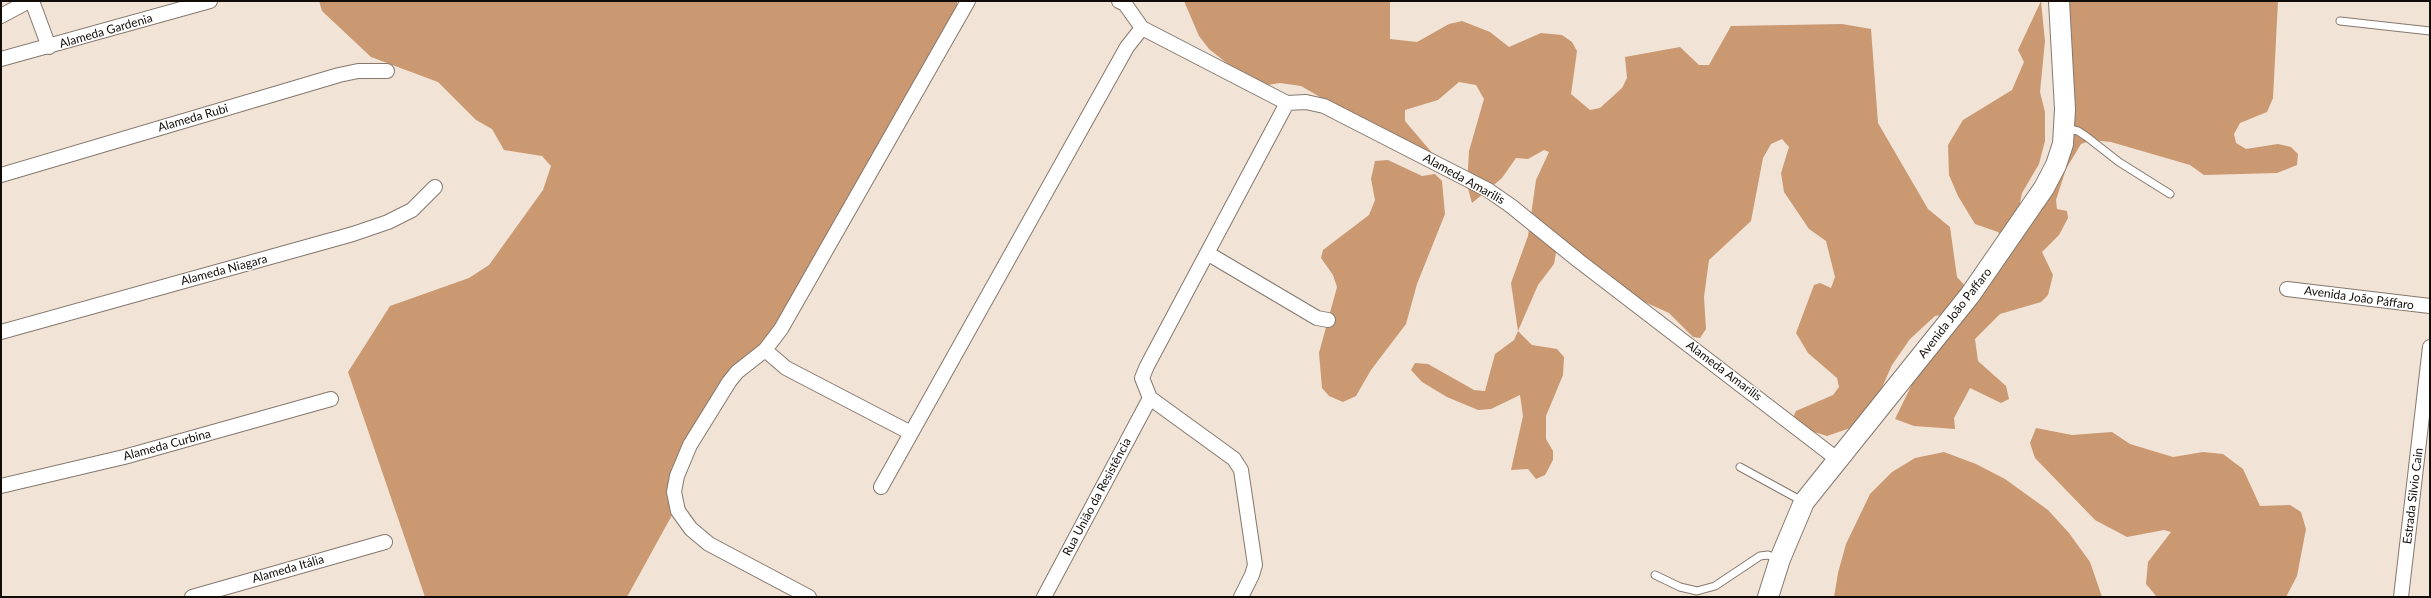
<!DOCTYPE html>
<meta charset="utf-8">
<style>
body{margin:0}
#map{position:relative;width:2431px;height:598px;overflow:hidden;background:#f2e3d7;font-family:Lato,sans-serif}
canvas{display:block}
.frame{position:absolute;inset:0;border:2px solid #110c08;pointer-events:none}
</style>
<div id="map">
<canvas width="2431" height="598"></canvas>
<div class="frame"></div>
</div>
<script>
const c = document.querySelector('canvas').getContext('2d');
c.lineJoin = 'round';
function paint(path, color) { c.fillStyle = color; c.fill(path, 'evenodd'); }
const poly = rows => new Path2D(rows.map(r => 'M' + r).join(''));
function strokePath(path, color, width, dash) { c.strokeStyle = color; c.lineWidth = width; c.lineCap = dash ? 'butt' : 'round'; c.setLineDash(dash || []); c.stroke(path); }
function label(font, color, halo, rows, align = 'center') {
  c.font = font + ' Lato,sans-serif'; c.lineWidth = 3; c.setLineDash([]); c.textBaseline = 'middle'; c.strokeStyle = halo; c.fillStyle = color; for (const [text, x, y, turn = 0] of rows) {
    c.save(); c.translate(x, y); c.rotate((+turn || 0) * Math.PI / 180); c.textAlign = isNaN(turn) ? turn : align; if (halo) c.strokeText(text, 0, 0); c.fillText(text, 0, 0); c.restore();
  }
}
paint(poly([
 [319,1,957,1,957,21,765,350,737,372,677,476,677,506,627,597,425,597,348,372,390,306,469,278,489,265,543,190,551,166,542,156,504,150,492,129,476,120,438,82,371,57,322,11],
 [1184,1,1390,1,1390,39,1417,42,1449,24,1462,21,1490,32,1509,47,1541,33,1562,35,1572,42,1577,51,1571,94,1590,110,1600,108,1622,88,1627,78,1625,57,1680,47,1699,65,1709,65,1731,26,1842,24,1871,29,1878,123,1928,209,1950,227,1957,277,1965,286,2004,239,1998,232,1975,224,1958,196,1949,175,1948,145,1963,120,2012,90,2024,62,2018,50,2041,1,2045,41,2040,92,2045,112,2045,141,2039,164,2022,193,2020,203,2023,208,2054,173,2059,1,2278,1,2273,98,2267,112,2240,123,2234,134,2236,143,2246,149,2278,144,2291,147,2298,154,2297,165,2277,173,2204,175,2190,165,2111,142,2092,140,2081,144,2066,169,2056,200,2057,209,2067,211,2068,218,2059,235,2042,252,2053,275,2048,295,2041,302,2000,314,1975,339,1978,361,2006,386,2009,399,2001,403,1970,388,1954,418,1955,429,1914,426,1895,419,1944,319,1941,315,1935,316,1910,339,1892,365,1876,401,1853,427,1827,436,1811,431,1797,422,1794,415,1796,411,1833,395,1839,387,1837,378,1808,353,1796,333,1814,285,1820,283,1831,288,1835,277,1826,241,1809,229,1784,192,1781,173,1789,147,1782,139,1771,144,1763,158,1751,221,1709,260,1704,297,1706,329,1700,338,1693,337,1669,313,1627,294,1557,247,1554,264,1538,285,1518,331,1532,345,1557,349,1564,357,1563,375,1546,416,1546,439,1553,451,1553,460,1545,475,1536,479,1528,469,1511,470,1523,416,1520,395,1491,409,1478,410,1447,397,1422,382,1411,370,1415,363,1428,364,1474,390,1485,391,1495,354,1514,340,1518,331,1511,283,1528,236,1536,180,1549,152,1544,150,1528,159,1516,158,1502,178,1472,203,1467,185,1469,151,1484,99,1476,85,1459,82,1438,100,1405,110,1405,121,1433,154,1426,154,1375,129,1301,86,1280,83,1249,88,1238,72,1209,49,1199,36],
 [1388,160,1422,176,1435,174,1442,181,1445,214,1417,284,1406,324,1371,370,1356,396,1343,402,1329,396,1322,388,1319,353,1337,287,1333,275,1321,258,1323,250,1369,215,1375,200,1371,179,1375,161],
 [2036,428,2072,435,2112,432,2130,444,2173,457,2203,452,2223,454,2243,469,2260,506,2290,505,2301,512,2306,529,2297,576,2286,597,2157,597,2146,584,2148,562,2171,532,2164,530,2127,537,2095,520,2035,458,2030,443],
 [1944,452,1976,464,2005,479,2048,510,2069,533,2090,562,2102,597,1834,597,1838,573,1846,544,1870,494,1892,472,1915,458]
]), '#ca9871');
const lane = poly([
 [2340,21,2430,31],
 [2065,128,2078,131,2087,137,2119,162,2170,194],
 [1740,467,1802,501],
 [1655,575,1680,587,1697,591,1715,586,1760,556,1768,555,1779,559]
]);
const street = poly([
 [32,1,49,47],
 [1119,1,1125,4,1142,28,1287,103,1306,102,1324,106,1488,190,1511,206,1579,261,1837,459],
 [1,16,29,1],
 [1,59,210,1],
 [1,175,339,75,358,71,387,71],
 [1207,253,1317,318,1328,320],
 [2287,289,2430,306],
 [1,332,353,234,388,222,412,210,435,187],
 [765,350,786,368,911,433],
 [1,486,124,457,331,399],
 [881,487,1127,47,1142,28],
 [192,597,385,542],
 [809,597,709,544,691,529,678,511,674,492,677,476,690,445,729,382,737,372,765,350,781,329,968,1],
 [1044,597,1150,398],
 [1241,597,1252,575,1255,565,1241,470,1234,459,1150,398,1142,378,1147,366,1287,103],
 [2401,597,2430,347]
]);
const secondary = poly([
 [1768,597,1780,559,1804,502,1970,295,2044,188,2056,165,2063,144,2065,109,2059,1]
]);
strokePath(lane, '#85786d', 9);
strokePath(street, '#85786d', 16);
strokePath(secondary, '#85786d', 22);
strokePath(lane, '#fff', 7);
strokePath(street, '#fff', 14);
strokePath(secondary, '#fff', 20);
label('12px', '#110c08', '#fff', [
 ["Alameda Gardenia",106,31,-16],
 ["Alameda Rubi",193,118,-16],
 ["Alameda Amarilis",1464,179,29],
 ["Alameda Niagara",224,270,-15],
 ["Avenida João Páffaro",2359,298,8],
 ["Avenida João Paffaro",1955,313,-52],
 ["Alameda Amarilis",1724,371,37],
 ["Alameda Curbina",167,445,-15],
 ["Estrada Silvio Cain",2413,496,-83],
 ["Rua União da Resistência",1097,497,-62],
 ["Alameda Itália",288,569,-16]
]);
</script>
